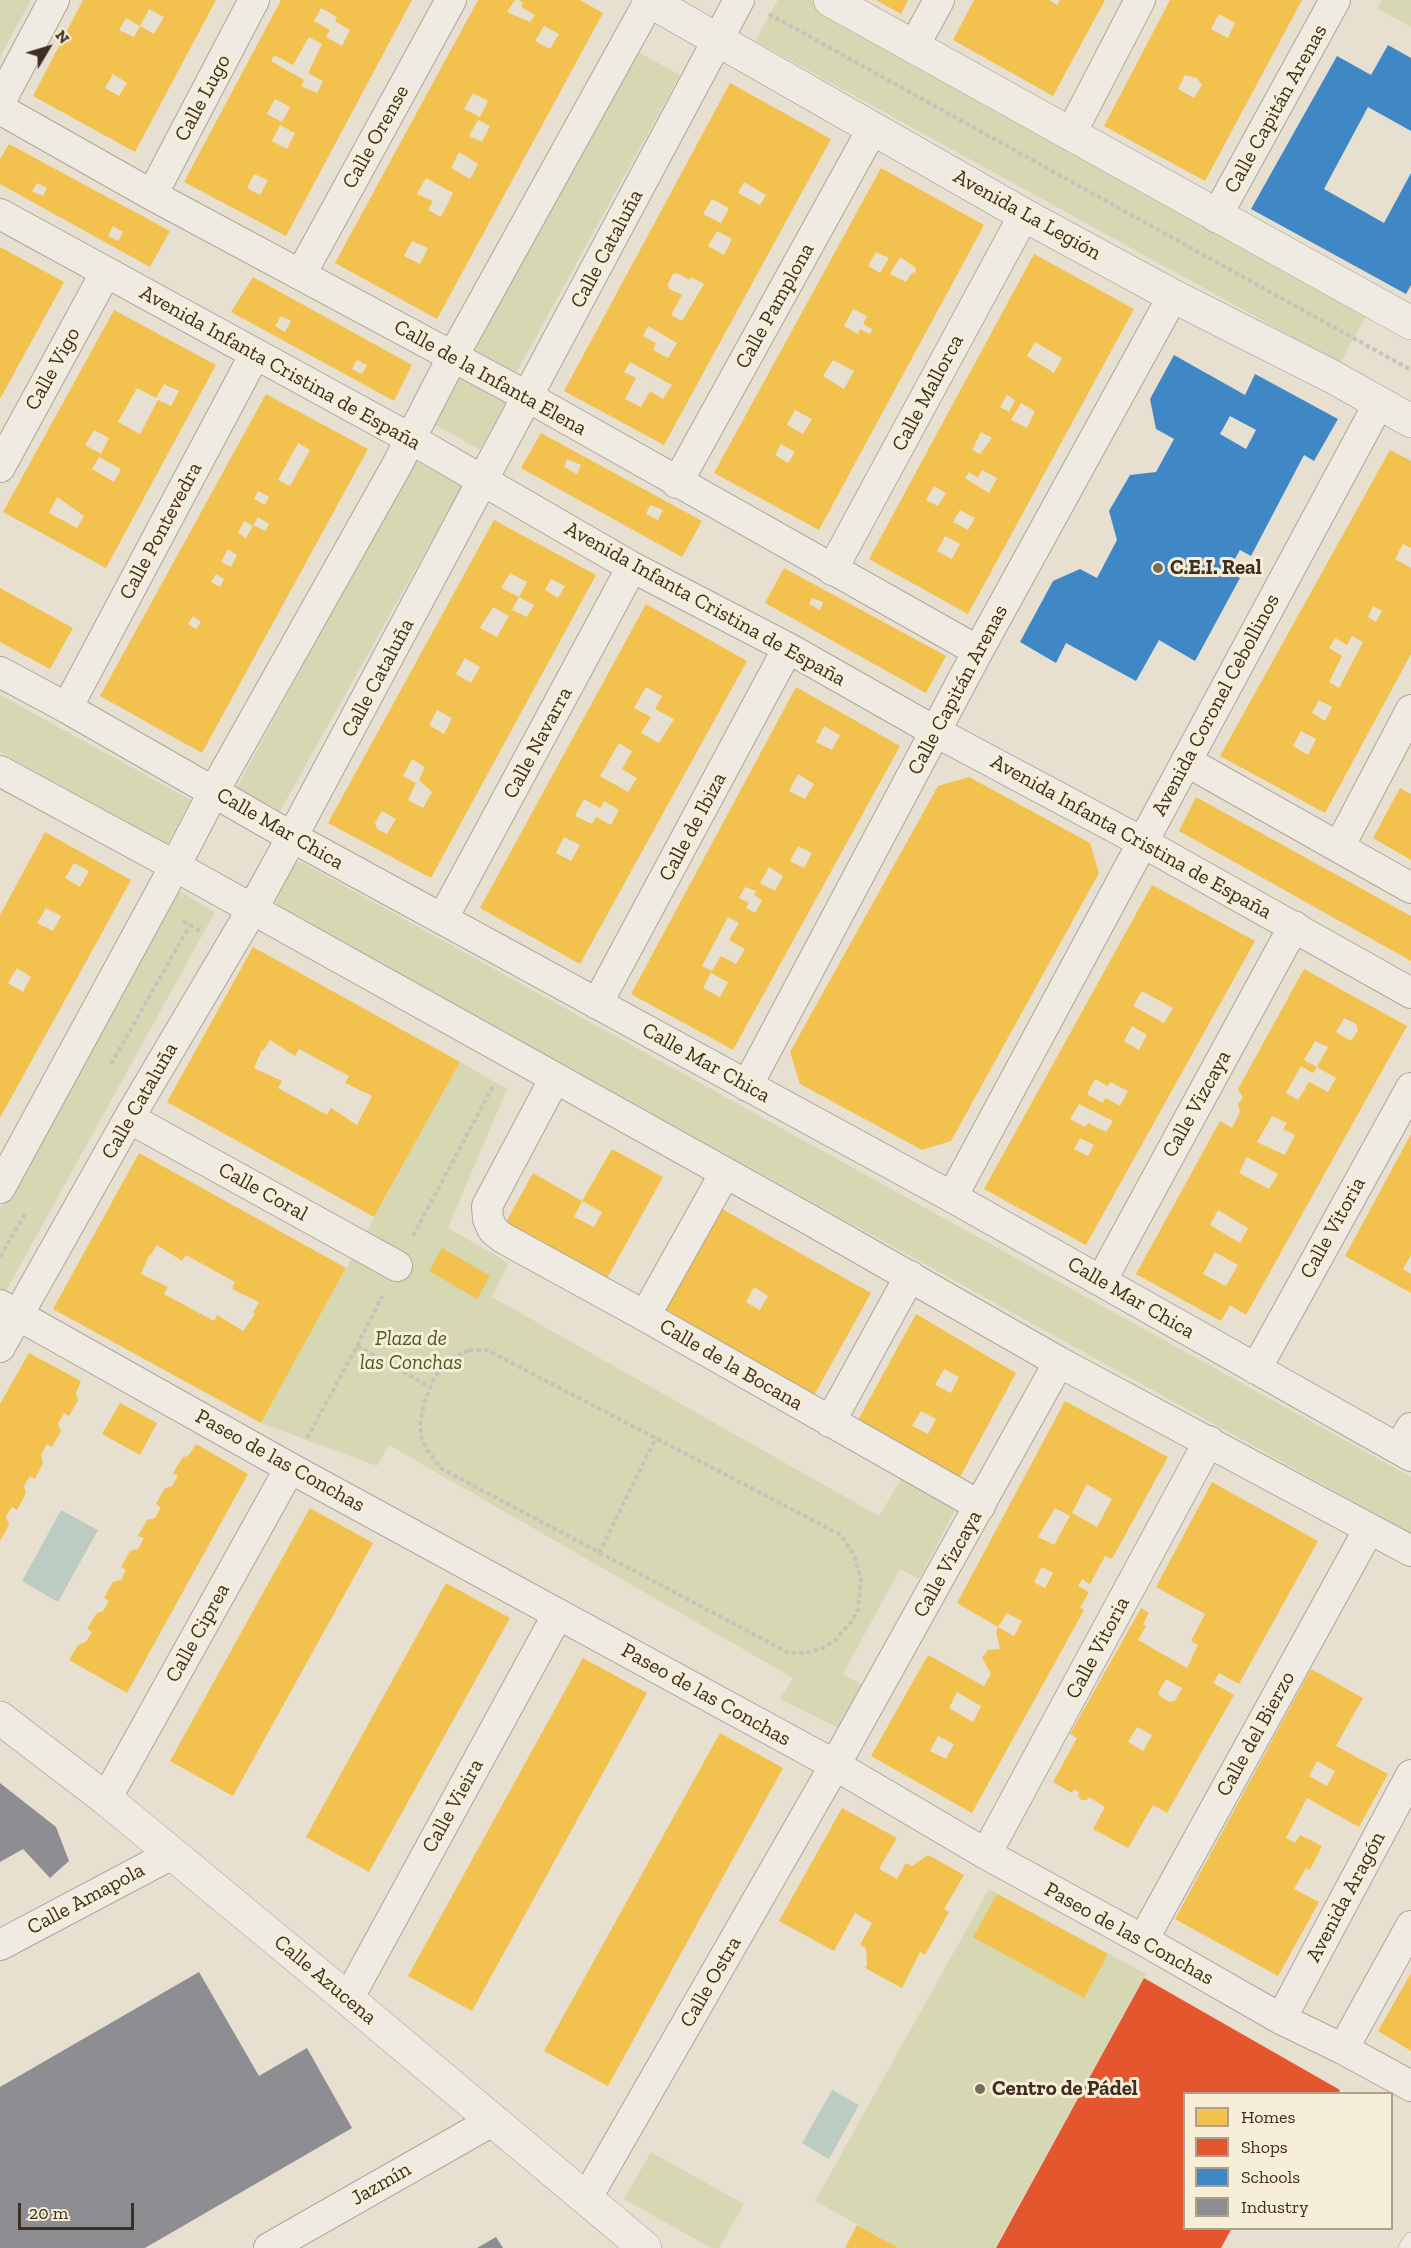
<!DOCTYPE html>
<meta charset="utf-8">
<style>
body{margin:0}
#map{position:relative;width:1411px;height:2248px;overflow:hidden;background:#e7e0d1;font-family:"Zilla Slab",serif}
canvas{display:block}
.legend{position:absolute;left:1183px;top:2092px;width:210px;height:138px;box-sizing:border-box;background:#f7eed8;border:2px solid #ada18e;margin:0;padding:8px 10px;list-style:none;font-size:18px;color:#3d2e20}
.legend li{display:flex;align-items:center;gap:12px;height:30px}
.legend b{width:30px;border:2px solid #ada18e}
.north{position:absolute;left:18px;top:18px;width:60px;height:60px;-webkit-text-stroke:4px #f7eed8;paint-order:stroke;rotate:52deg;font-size:16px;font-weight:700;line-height:24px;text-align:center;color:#3d2e20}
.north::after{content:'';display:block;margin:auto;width:21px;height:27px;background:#3d2e20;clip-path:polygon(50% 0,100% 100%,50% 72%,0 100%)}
.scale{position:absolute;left:18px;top:2203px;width:116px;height:27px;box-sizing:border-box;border:3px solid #3d2e20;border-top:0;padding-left:8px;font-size:18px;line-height:21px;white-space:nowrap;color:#3d2e20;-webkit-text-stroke:4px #f7eed8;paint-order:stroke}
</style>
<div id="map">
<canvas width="1411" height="2248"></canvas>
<ul class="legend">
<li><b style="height:16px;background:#f2c14e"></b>Homes</li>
<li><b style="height:16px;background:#e4572e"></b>Shops</li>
<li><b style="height:16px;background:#3f88c5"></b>Schools</li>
<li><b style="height:16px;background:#8d8d92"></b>Industry</li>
</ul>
<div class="north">N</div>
<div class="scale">20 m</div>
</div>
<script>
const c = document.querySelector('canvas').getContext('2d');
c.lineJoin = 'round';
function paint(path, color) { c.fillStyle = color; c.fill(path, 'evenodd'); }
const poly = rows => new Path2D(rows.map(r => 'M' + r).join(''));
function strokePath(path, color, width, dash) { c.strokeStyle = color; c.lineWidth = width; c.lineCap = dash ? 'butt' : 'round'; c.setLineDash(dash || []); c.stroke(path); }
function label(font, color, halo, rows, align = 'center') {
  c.font = font + ' "Zilla Slab",serif'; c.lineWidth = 6; c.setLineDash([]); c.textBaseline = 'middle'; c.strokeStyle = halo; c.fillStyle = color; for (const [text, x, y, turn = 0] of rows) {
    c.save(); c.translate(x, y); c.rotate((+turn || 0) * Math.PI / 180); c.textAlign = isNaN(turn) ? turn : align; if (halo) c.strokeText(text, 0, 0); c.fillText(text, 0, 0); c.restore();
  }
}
paint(poly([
 [0,0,31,0,0,57],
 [778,0,818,0,1368,312,1340,363,755,41],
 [1382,0,1411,0,1411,27,1377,8],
 [634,50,680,75,516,373,472,349],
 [460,377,506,402,480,450,434,424],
 [414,460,462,486,280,811,237,787],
 [0,695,191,800,167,844,0,752],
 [298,862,303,863,1411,1477,1411,1533,277,906,275,898,294,864],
 [176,889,215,912,5,1293,0,1290,0,1209],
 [460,1062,507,1089,448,1228,509,1263,492,1297,879,1516,901,1479,957,1507,919,1579,900,1569,843,1674,863,1685,840,1729,780,1699,793,1678,389,1445,377,1466,261,1423],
 [989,1889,1146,1974,995,2248,900,2248,815,2201],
 [651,2152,744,2204,719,2248,711,2248,624,2199]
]), '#d6d7b3');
paint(poly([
 [61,1510,98,1530,58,1602,22,1581],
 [832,2090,859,2105,829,2159,802,2143]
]), '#bcccc2');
paint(poly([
 [83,0,216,0,135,152,33,96],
 [149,9,164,17,154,34,140,26,134,37,119,30,126,18,140,26],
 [113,74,127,83,119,96,105,88],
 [281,0,412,0,286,236,184,182],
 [321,8,337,17,335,21,350,30,342,46,326,37,330,30,314,21],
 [309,37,322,44,308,73,323,81,317,93,301,86,304,80,271,61,274,55,293,65],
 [275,99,290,107,282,122,267,114],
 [280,125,295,133,287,149,272,141],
 [254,174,268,180,260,195,247,188],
 [478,0,515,0,507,12,530,22,535,15,521,7,523,3,519,0,580,0,603,13,437,319,335,263],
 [544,26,559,34,550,49,535,41],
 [473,93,488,101,480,117,464,109],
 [478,120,490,126,482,142,469,136],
 [459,152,478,164,470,179,451,168],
 [426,178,453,193,441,217,428,210,433,201,417,194],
 [412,241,428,248,420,264,404,256],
 [876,0,908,0,901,14],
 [974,0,1049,0,1057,5,1060,0,1105,0,1053,96,953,40],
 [1170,0,1302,0,1205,181,1104,126],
 [1219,14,1235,23,1228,38,1211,29],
 [1185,75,1197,78,1202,85,1194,98,1178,89],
 [730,83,831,139,664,445,564,391],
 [744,182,766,195,760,205,738,193],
 [712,199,729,208,721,223,703,214],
 [717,231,732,239,724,255,708,246],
 [677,273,690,280,691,277,704,284,682,321,671,315,682,295,669,289,668,284,673,274],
 [648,326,677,343,668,358,653,350,656,343,643,336],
 [630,362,672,385,663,399,650,391,641,407,625,399,636,378,624,372],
 [9,144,170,231,150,267,0,184,0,159],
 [37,183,47,188,43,196,32,191],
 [113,226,123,232,118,241,108,236],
 [881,168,984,225,819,530,714,473],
 [876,252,889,258,880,273,868,266],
 [900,257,916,268,915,270,916,272,912,273,906,282,890,274],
 [853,309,867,316,863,324,872,329,870,334,860,329,858,334,844,326],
 [833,360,854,371,844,389,823,376],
 [795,410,812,419,803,434,787,425],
 [781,444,795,452,788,463,775,455],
 [0,247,64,282,0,399],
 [1034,254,1134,309,968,614,869,559],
 [1035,342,1062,358,1054,373,1027,356],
 [1007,395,1015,400,1009,412,1000,407],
 [1021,403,1035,411,1027,428,1011,420],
 [981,432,992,438,980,454,972,450],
 [982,470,997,478,989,493,965,478,969,472,978,478],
 [934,486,946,493,938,506,926,500],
 [960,510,975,518,968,530,953,522],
 [945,536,960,544,952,559,937,551],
 [253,277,412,365,394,401,231,312],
 [281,316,291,321,285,332,275,326],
 [357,360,367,365,362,374,352,369],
 [114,310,216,365,106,568,3,512],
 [164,384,179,391,171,406,158,400,140,434,118,422,137,388,156,398],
 [94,430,109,438,101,454,85,445],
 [99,457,121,469,114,482,92,469],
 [57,497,84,516,77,528,49,513],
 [266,394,368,449,202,753,100,696],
 [298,443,310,450,290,486,278,480],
 [258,491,269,497,265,505,254,499],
 [258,517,269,524,265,531,253,525],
 [244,521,253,526,246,538,238,533],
 [228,549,237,555,231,567,221,562],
 [216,574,224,579,220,587,211,582],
 [193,616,201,622,196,629,188,624],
 [541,433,702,521,682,557,521,468],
 [567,459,581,465,577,474,564,467],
 [650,505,663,510,658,520,646,514],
 [1390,450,1411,461,1411,548,1403,544,1395,559,1411,568,1411,654,1325,813,1220,756],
 [1373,606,1382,611,1376,622,1368,617],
 [1352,636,1363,642,1339,688,1329,682,1342,656,1329,648,1335,638,1347,645],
 [1319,700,1332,707,1325,721,1312,713],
 [1301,731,1316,739,1308,755,1293,746],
 [494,520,596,575,431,878,328,823],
 [510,573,527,582,519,597,534,605,527,617,512,610,519,597,501,588],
 [551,579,565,586,558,598,545,590],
 [493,607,509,616,497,637,480,628],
 [465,658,480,667,471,683,456,674],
 [437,710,452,718,444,734,429,725],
 [412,759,425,767,419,780,432,792,423,808,408,800,416,783,403,776],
 [382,811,396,819,387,834,377,829,375,823],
 [784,568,946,656,926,693,765,603],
 [812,598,823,602,820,610,809,604],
 [0,588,73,628,50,669,0,642],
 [646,604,747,661,580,964,480,908],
 [646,687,662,696,655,709,674,719,659,743,641,733,651,717,634,708],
 [619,743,632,751,622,769,637,778,628,792,600,776],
 [584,799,600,808,604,801,619,810,611,825,596,817,592,824,575,816],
 [564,837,580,845,571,861,556,853],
 [796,687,900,746,733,1050,631,994],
 [824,726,840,735,832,750,816,742],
 [798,774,814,784,805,799,789,791],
 [798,846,812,853,804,868,790,861],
 [769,867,783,876,775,891,760,883],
 [745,887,756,891,754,895,762,900,755,913,746,908,749,903,739,898],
 [728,917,739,923,729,940,745,949,736,964,721,956,712,971,702,966],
 [711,973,728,982,720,997,703,988],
 [969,777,1090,843,1099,873,951,1141,922,1150,800,1084,790,1052,938,786],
 [1400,788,1411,794,1411,860,1373,838],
 [1196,797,1411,916,1411,961,1179,831],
 [45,832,131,880,0,1118,0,915],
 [74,863,89,871,80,887,65,878],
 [46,908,61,916,53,931,37,923],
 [17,968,31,977,23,992,8,983],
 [1152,885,1255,941,1086,1245,984,1189],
 [1142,991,1173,1008,1164,1023,1133,1006],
 [1132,1026,1147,1035,1139,1050,1124,1041],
 [1095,1079,1108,1086,1110,1082,1128,1091,1120,1106,1106,1098,1102,1103,1087,1094],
 [1079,1104,1113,1121,1106,1132,1088,1123,1085,1127,1070,1119],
 [1080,1138,1094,1145,1088,1156,1074,1149],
 [253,947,460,1062,374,1217,167,1102],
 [270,1040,295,1056,299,1049,349,1076,345,1083,372,1096,357,1125,331,1108,327,1115,278,1088,282,1081,254,1068,262,1050,264,1050],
 [1304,969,1407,1026,1246,1315,1230,1305,1221,1321,1136,1274,1220,1121,1232,1128,1240,1112,1238,1104,1243,1098,1238,1089],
 [1344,1018,1356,1024,1358,1030,1351,1041,1336,1032],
 [1315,1041,1328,1047,1317,1067,1336,1078,1328,1092,1309,1082,1298,1100,1286,1093,1301,1066,1313,1073,1317,1067,1304,1060],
 [1272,1116,1287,1123,1283,1129,1295,1135,1285,1155,1257,1142],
 [1247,1157,1278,1174,1269,1189,1239,1173],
 [1218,1210,1248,1228,1240,1243,1210,1225],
 [1215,1252,1238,1265,1226,1286,1203,1274],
 [1411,1134,1411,1255,1403,1269,1411,1274,1411,1293,1345,1256],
 [612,1149,663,1177,606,1280,505,1224,533,1173,582,1201,574,1217,594,1227,602,1212,582,1201],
 [139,1153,346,1268,261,1423,53,1309],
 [157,1245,182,1261,186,1255,235,1282,232,1289,259,1302,253,1313,255,1314,243,1331,217,1315,214,1321,164,1294,168,1287,141,1274,149,1255,150,1256],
 [720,1208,871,1293,813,1397,663,1313],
 [754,1287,768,1296,760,1310,746,1302],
 [442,1248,490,1276,477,1299,429,1271],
 [916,1314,1016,1373,960,1477,858,1420],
 [944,1369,959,1377,951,1393,935,1385],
 [921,1411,936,1419,928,1434,912,1426],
 [29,1353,81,1381,76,1393,78,1400,69,1416,64,1413,58,1424,61,1431,52,1447,47,1444,41,1455,43,1463,35,1479,30,1476,24,1486,26,1493,17,1510,12,1507,6,1517,9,1525,0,1541,0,1404],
 [1065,1401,1168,1457,1112,1559,1105,1556,1090,1584,1082,1579,1078,1586,1089,1592,1080,1608,1084,1610,972,1813,871,1756,928,1655,984,1686,991,1674,982,1658,988,1650,1000,1649,996,1632,998,1627,1014,1636,1022,1621,1007,1613,998,1627,957,1603],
 [1087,1484,1112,1499,1097,1527,1072,1513],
 [1055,1508,1070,1516,1054,1545,1038,1537],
 [1042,1567,1053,1573,1045,1588,1034,1582],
 [957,1692,981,1706,973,1722,949,1708],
 [938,1736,954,1744,946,1759,930,1751],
 [120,1403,157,1423,140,1455,102,1434],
 [196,1444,248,1474,127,1693,69,1660,78,1645,86,1642,92,1632,87,1629,96,1614,103,1611,109,1601,104,1598,113,1582,121,1580,126,1570,121,1567,130,1551,138,1549,144,1538,138,1536,147,1520,155,1518,161,1507,156,1504,164,1489,172,1486,178,1476,173,1473,182,1458,189,1455],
 [1212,1482,1318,1541,1239,1684,1219,1673,1213,1683,1234,1695,1167,1813,1153,1805,1128,1848,1093,1829,1105,1807,1089,1797,1087,1800,1081,1800,1078,1795,1079,1792,1074,1789,1072,1793,1053,1782,1077,1738,1070,1734,1141,1608,1149,1613,1143,1624,1146,1626,1138,1640,1187,1668,1198,1645,1191,1641,1205,1614,1156,1587],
 [1166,1679,1182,1688,1175,1701,1170,1702,1161,1697,1158,1693],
 [1137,1727,1152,1735,1143,1751,1128,1742],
 [310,1508,373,1543,233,1796,170,1761],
 [446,1583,510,1618,369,1872,306,1837],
 [583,1658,647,1693,472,2011,408,1976],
 [1311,1669,1363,1698,1336,1746,1388,1774,1359,1827,1307,1798,1286,1838,1295,1843,1300,1835,1322,1846,1310,1870,1306,1868,1294,1889,1319,1902,1278,1976,1175,1919],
 [1317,1761,1335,1771,1327,1786,1309,1776],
 [720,1733,783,1768,608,2086,544,2051],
 [842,1808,897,1838,879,1869,897,1879,906,1863,912,1866,928,1855,964,1875,944,1909,949,1912,925,1955,920,1952,902,1988,865,1968,867,1965,866,1948,860,1945,872,1923,855,1913,834,1951,779,1921],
 [997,1894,1108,1954,1084,1998,973,1937],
 [1411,1973,1411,2051,1378,2031],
 [857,2225,899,2248,845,2248]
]), '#f2c14e');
paint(poly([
 [1144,1978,1340,2090,1338,2094,1184,2094,1184,2228,1232,2228,1221,2248,996,2248]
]), '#e4572e');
paint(poly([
 [1388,45,1411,58,1411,131,1368,107,1324,189,1384,223,1411,173,1411,285,1406,294,1251,209,1337,56,1371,75],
 [1174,355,1245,395,1255,374,1338,419,1314,461,1304,455,1251,556,1240,550,1228,571,1240,578,1195,661,1159,640,1136,681,1066,643,1056,663,1020,642,1053,581,1080,569,1097,578,1117,540,1109,511,1130,475,1156,472,1174,439,1156,429,1150,399],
 [1230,416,1256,430,1246,449,1220,434]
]), '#3f88c5');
paint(poly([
 [0,1783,56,1827,69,1861,50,1878,23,1849,0,1862],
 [199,1972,259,2076,307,2048,352,2128,145,2248,0,2248,0,2087],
 [496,2237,503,2248,477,2248]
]), '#8d8d92');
const lane = poly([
 [1406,2248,1411,2240]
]);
const street = poly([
 [914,46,939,0],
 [0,102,54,0],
 [0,109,152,195,528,397,978,651],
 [1070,135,1140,0],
 [152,195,254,0],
 [0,214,411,439,632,567,788,648,936,732,1142,842,1411,993],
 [1216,217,1335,0],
 [301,274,451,0],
 [0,467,106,272],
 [677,483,873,128],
 [832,570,1024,215],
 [0,672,67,708,292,837,952,1197,1411,1456],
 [67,708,255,354],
 [1186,761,1411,888],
 [0,771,175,866,812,1221,1059,1362,1411,1551],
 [1339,847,1411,710],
 [443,918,632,567],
 [597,1004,788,648],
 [555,1078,487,1206,488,1219,493,1230,503,1238,645,1316,980,1506],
 [747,1086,978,651,1173,296],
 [129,1118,397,1266],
 [0,1188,175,866,214,791,397,465,452,358,650,0],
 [952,1197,1379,403],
 [1101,1281,1294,926],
 [0,1305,290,1468,835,1765,986,1854,1143,1940,1281,2019,1343,2049,1411,2086],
 [645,1316,725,1173],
 [0,1347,129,1118,252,910,292,837,739,0],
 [1256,1369,1411,1088],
 [830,1422,910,1276],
 [1399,1449,1411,1428],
 [106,1799,290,1468],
 [986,1854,1209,1441],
 [1143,1940,1369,1529],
 [0,1945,172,1854],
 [348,1999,558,1614],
 [1281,2019,1411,1775],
 [1343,2049,1411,1926],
 [586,2199,835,1765,1059,1362],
 [269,2248,494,2120]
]);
const secondary = poly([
 [648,0,1024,215,1173,296,1333,377,1411,421],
 [830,0,1411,323],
 [0,1718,106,1799,348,1999,645,2248]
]);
strokePath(lane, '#ada599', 16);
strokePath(street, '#ada599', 32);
strokePath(secondary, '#9c958a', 34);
strokePath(poly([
 [769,14,1411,370],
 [183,921,200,931],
 [111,1064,190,925],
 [413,1236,494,1084],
 [0,1257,25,1214],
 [357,1346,430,1387],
 [469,1350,487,1350,841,1535,854,1555,861,1579,858,1609,853,1620,835,1640,823,1648,806,1653,789,1653,442,1469,427,1450,422,1439,420,1426,424,1403,435,1376,455,1357,469,1350],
 [307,1438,357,1346,382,1296],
 [599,1553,656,1438]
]), '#c8c2b9', 4, [4.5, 3]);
strokePath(lane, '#efebe3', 15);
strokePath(street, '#efebe3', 30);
strokePath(secondary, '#efebe3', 33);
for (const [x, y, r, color] of [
 [1158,568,6,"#786c5e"],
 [980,2089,6,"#786c5e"]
]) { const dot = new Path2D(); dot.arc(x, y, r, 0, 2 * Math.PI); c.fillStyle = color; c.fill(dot); strokePath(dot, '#f7eed8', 2); }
label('21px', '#3d2e20', '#f7eed8', [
 ["Calle Lugo",203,98,-62],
 ["Calle Capitán Arenas",1276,109,-61],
 ["Calle Orense",376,137,-61],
 ["Avenida La Legión",1027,215,29],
 ["Calle Cataluña",607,249,-62],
 ["Calle Pamplona",775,306,-61],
 ["Avenida Infanta Cristina de España",280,368,29],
 ["Calle Vigo",53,369,-61],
 ["Calle de la Infanta Elena",490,378,29],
 ["Calle Mallorca",928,393,-62],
 ["Calle Pontevedra",161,531,-62],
 ["Avenida Infanta Cristina de España",705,604,29],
 ["Calle Cataluña",378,678,-62],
 ["Calle Capitán Arenas",958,690,-62],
 ["Avenida Coronel Cebollinos",1216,705,-62],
 ["Calle Navarra",538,743,-62],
 ["Calle de Ibiza",693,827,-62],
 ["Calle Mar Chica",280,829,30],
 ["Avenida Infanta Cristina de España",1131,837,29],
 ["Calle Mar Chica",706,1063,29],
 ["Calle Cataluña",140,1101,-60],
 ["Calle Vizcaya",1197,1104,-61],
 ["Calle Coral",263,1192,29],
 ["Calle Vitoria",1333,1228,-61],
 ["Calle Mar Chica",1131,1298,30],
 ["Calle de la Bocana",731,1365,30],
 ["Paseo de las Conchas",280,1461,29],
 ["Calle Vizcaya",948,1564,-61],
 ["Calle Ciprea",198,1633,-61],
 ["Calle Vitoria",1098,1648,-62],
 ["Paseo de las Conchas",706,1695,29],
 ["Calle del Bierzo",1256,1734,-61],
 ["Calle Vieira",453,1806,-61],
 ["Avenida Aragón",1346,1897,-62],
 ["Calle Amapola",86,1899,-28],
 ["Paseo de las Conchas",1129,1934,29],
 ["Calle Azucena",325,1980,40],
 ["Calle Ostra",711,1982,-60],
 ["Jazmín",381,2184,-30]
]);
label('bold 21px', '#3d2e20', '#f7eed8', [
 ["C.E.I. Real",1170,568],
 ["Centro de Pádel",992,2089]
], 'left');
label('italic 21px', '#4d5a26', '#f7eed8', [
 ["Plaza de",411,1339],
 ["las Conchas",411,1363]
]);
</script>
